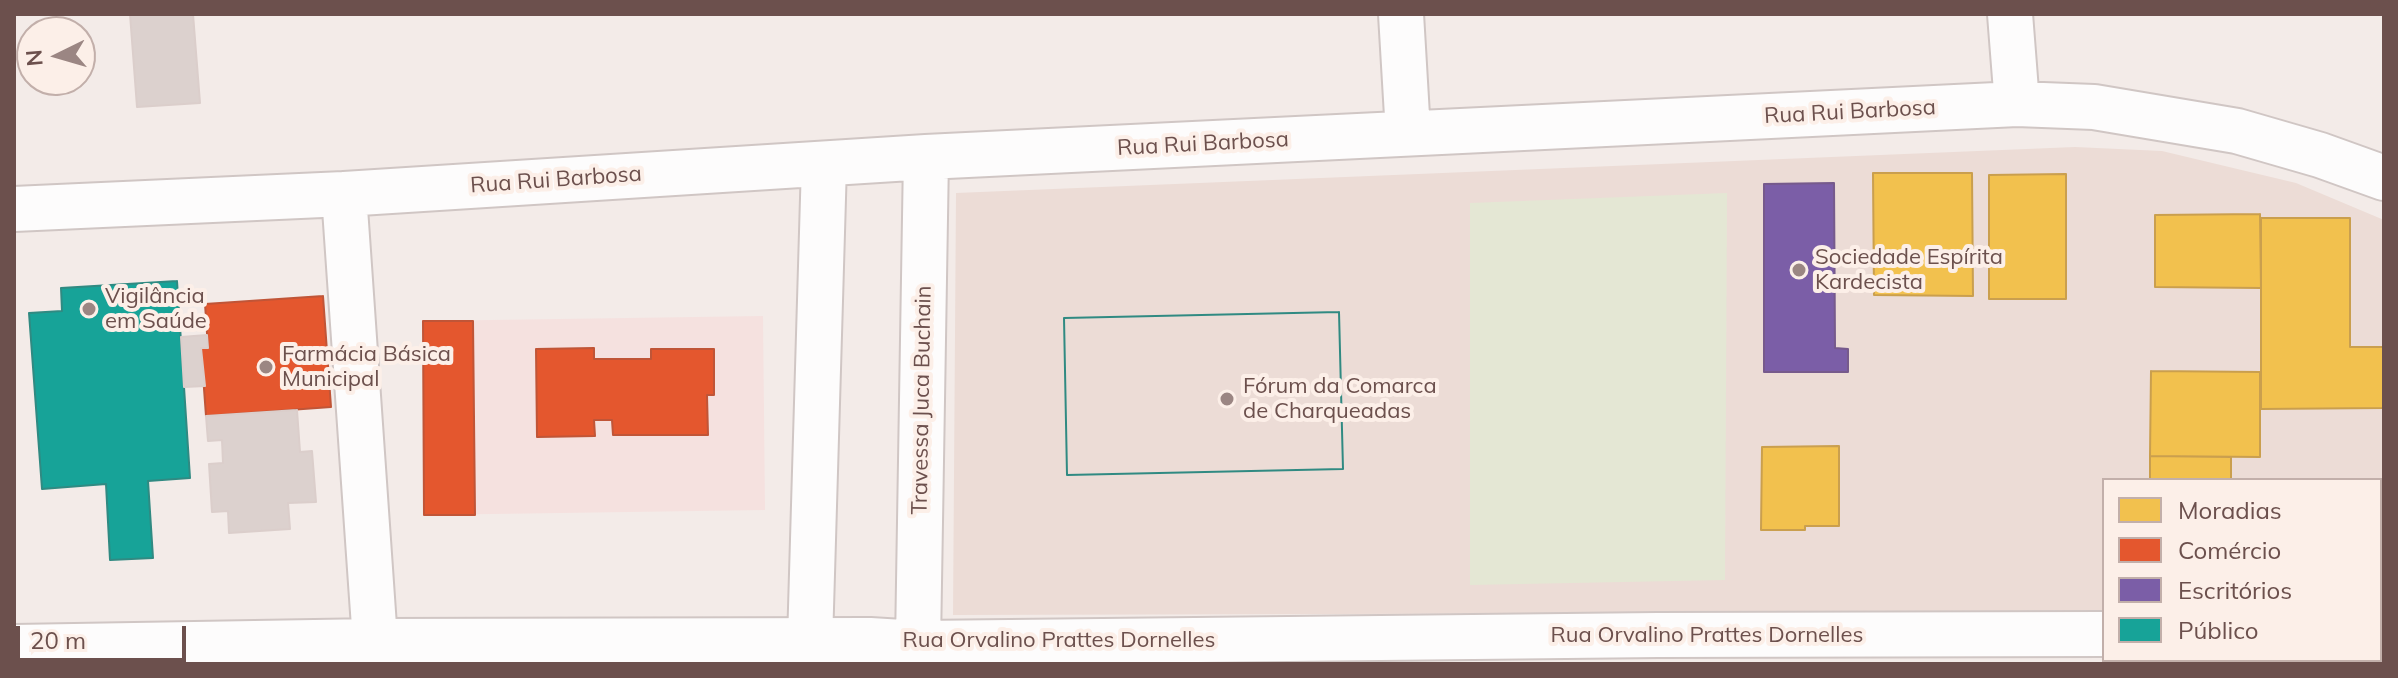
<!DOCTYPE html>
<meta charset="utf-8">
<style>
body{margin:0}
#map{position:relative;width:2398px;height:678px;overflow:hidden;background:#f3ebe8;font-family:Mulish,sans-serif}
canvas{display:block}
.frame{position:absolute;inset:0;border:16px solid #6c504d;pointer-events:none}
.legend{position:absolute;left:2102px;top:478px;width:280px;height:184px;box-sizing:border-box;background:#fcefe8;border:2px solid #c2afaa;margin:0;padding:10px 14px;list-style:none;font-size:24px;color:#6c504d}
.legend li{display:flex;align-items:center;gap:16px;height:40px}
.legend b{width:40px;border:2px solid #c2afaa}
.north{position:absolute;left:16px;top:16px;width:80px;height:80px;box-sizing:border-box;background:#fcefe8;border:2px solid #c2afaa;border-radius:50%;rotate:265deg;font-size:22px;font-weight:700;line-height:32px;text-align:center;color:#6c504d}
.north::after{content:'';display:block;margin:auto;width:28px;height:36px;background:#9b8683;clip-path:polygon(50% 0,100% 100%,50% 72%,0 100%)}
.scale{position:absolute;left:16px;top:626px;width:170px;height:36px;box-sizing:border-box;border:4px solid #6c504d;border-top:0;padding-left:10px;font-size:24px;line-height:28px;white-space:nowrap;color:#6c504d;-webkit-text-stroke:6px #fcefe8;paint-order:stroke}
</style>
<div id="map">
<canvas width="2398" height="678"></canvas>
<div class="frame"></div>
<ul class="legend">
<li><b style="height:22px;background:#f2c14e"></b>Moradias</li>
<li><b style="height:22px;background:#e4572e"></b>Comércio</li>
<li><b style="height:22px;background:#7b5ea7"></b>Escritórios</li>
<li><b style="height:22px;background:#17a398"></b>Público</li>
</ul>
<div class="north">N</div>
<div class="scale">20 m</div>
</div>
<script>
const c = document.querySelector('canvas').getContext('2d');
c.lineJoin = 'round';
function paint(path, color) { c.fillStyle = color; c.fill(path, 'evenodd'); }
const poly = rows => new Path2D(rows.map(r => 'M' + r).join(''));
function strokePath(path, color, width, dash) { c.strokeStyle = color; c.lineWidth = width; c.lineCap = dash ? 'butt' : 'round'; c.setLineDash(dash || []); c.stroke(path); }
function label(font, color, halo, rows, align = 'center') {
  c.font = font + ' Mulish,sans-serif'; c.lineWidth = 8; c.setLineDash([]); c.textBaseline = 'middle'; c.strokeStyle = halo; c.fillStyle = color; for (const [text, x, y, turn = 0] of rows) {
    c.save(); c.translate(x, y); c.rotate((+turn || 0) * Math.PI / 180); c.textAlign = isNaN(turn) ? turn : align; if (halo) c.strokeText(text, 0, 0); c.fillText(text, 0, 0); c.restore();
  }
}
paint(poly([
 [2075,147,2162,151,2296,183,2384,220,2384,611,2380,611,2380,480,2104,480,2104,612,953,615,956,193]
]), '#ecdcd6');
paint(poly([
 [763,316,765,510,424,515,423,321]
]), '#f5e1df');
paint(poly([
 [1727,193,1725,580,1470,585,1470,203]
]), '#e4e7d4');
const homes = poly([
 [1873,173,1972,173,1973,296,1874,295,1873,173],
 [2066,174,2066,299,1989,299,1989,175,2066,174],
 [2260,214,2261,288,2155,287,2155,215,2260,214],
 [2261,218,2350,218,2350,347,2384,347,2384,408,2261,409,2261,218],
 [2151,371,2260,372,2260,457,2150,456,2151,371],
 [1839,446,1839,526,1805,526,1805,530,1761,530,1762,447,1839,446],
 [2150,456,2231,457,2231,480,2150,480,2150,456]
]);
paint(homes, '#f2c14e');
strokePath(homes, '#ca9f4e', 2);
const shops = poly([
 [323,296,331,407,206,416,201,348,208,348,205,304,323,296],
 [423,321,473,321,475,515,424,515,423,321],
 [594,348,594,359,651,359,651,349,714,349,714,395,707,395,708,435,613,435,612,420,594,420,595,436,537,437,536,349,594,348]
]);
paint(shops, '#e4572e');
strokePath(shops, '#c05537', 2);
const offices = poly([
 [1834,183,1835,348,1848,349,1848,372,1764,372,1764,184,1834,183]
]);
paint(offices, '#7b5ea7');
strokePath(offices, '#765a8c', 2);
const public = poly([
 [177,281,190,478,148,481,153,558,110,560,106,484,42,489,29,313,62,311,61,288,177,281],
 [1339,312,1343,469,1067,475,1064,318,1339,312],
 [1339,312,1343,469,1067,475,1064,318,1339,312]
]);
paint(public, '#17a398');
strokePath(public, '#308a82', 2);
const building = poly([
 [130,14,193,14,200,103,137,107,130,14],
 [207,335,208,348,201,348,205,386,184,387,181,337,207,335],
 [297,410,300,452,312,451,316,502,288,503,290,529,229,533,228,511,212,512,209,464,223,463,222,440,208,441,206,416,297,410]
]);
paint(building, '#dcd1ce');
strokePath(building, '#dbcecb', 2);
const minor = poly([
 [1401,14,1408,133],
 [2010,14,2017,104],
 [344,194,375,641],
 [14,209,344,194,926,157,2017,104,2094,107,2237,131,2320,155,2384,178],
 [2380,634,2384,634],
 [810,642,824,164],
 [918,643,926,157],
 [14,647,375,641,870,640,918,643,1658,635,2104,634]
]);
strokePath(minor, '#d0c6c4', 48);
strokePath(minor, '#fdfcfc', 44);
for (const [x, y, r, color] of [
 [1799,270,8,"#9b8683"],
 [89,309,8,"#9b8683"],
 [266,367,8,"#9b8683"],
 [1227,399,8,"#9b8683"]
]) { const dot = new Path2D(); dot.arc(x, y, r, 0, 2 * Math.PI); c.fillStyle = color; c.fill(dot); strokePath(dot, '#fcefe8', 3); }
label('22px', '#6c504d', '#fcefe8', [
 ["Rua Rui Barbosa",1850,112,-3],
 ["Rua Rui Barbosa",1203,144,-3],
 ["Rua Rui Barbosa",556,180,-4],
 ["Travessa Juca Buchain",922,400,-89],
 ["Rua Orvalino Prattes Dornelles",1707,635],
 ["Rua Orvalino Prattes Dornelles",1059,640]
]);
label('22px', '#6c504d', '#fcefe8', [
 ["Sociedade Espírita",1815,257],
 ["Kardecista",1815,282],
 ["Vigilância",105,296],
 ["em Saúde",105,321],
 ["Farmácia Básica",282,354],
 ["Municipal",282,379],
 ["Fórum da Comarca",1243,386],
 ["de Charqueadas",1243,411]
], 'left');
</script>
